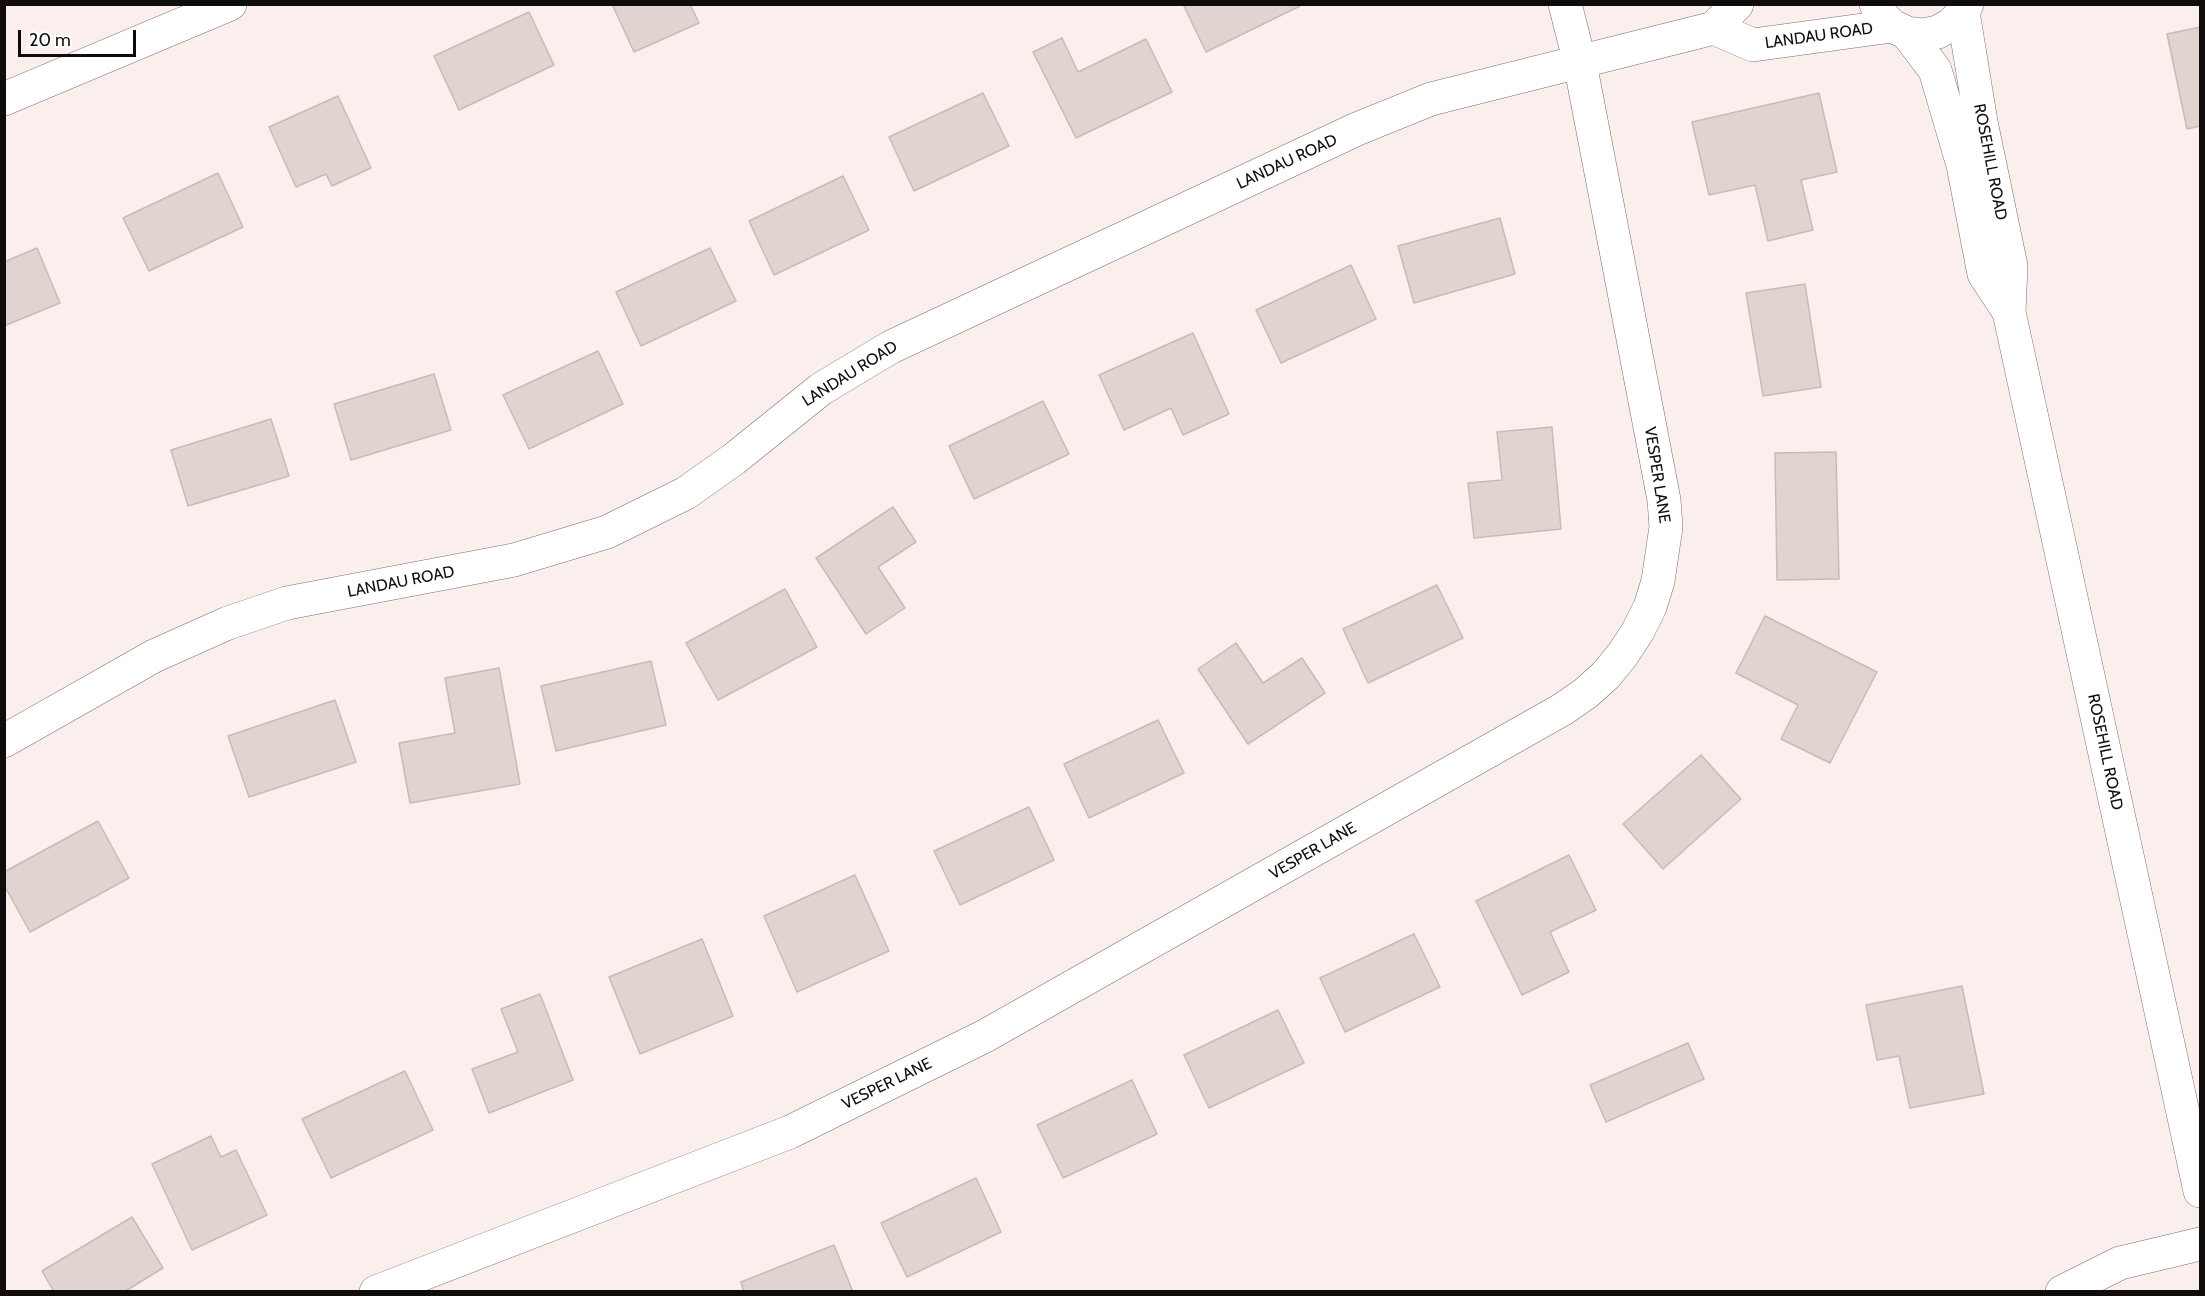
<!DOCTYPE html>
<style>
body{margin:0}
#map{position:relative;width:2205px;height:1296px;overflow:hidden;background:#fbefee;font-family:Cabin,sans-serif}
canvas{display:block}
.frame{position:absolute;inset:0;border:6px solid #100c0c;pointer-events:none}
.scale{position:absolute;left:18px;top:30px;width:118px;height:27px;box-sizing:border-box;border:3px solid #100c0c;border-top:0;padding-left:8px;font-size:18px;line-height:21px;white-space:nowrap;color:#100c0c;-webkit-text-stroke:4px #fff;paint-order:stroke}
</style>
<div id="map">
<canvas width="2205" height="1296"></canvas>
<div class="frame"></div>
<div class="scale">20 m</div>
</div>
<script>
const c = document.querySelector('canvas').getContext('2d');
c.lineJoin = 'round';
function paint(path, color) { c.fillStyle = color; c.fill(path, 'evenodd'); }
const poly = rows => new Path2D(rows.map(r => 'M' + r).join(''));
function strokePath(path, color, width, dash) { c.strokeStyle = color; c.lineWidth = width; c.lineCap = dash ? 'butt' : 'round'; c.setLineDash(dash || []); c.stroke(path); }
function label(font, color, halo, rows, align = 'center') {
  c.font = font + ' Cabin,sans-serif'; c.lineWidth = 5; c.setLineDash([]); c.textBaseline = 'middle'; c.strokeStyle = halo; c.fillStyle = color; for (const [text, x, y, turn = 0] of rows) {
    c.save(); c.translate(x, y); c.rotate((+turn || 0) * Math.PI / 180); c.textAlign = isNaN(turn) ? turn : align; if (halo) c.strokeText(text, 0, 0); c.fillText(text, 0, 0); c.restore();
  }
}
const building = poly([
 [612,4,690,4,699,23,634,52,612,4],
 [1183,4,1299,4,1300,6,1206,52,1183,4],
 [529,12,554,65,459,110,434,56,529,12],
 [2200,27,2200,126,2187,129,2167,34,2200,27],
 [1062,38,1078,72,1146,39,1172,92,1076,138,1033,52,1062,38],
 [983,93,1009,146,914,191,889,137,983,93],
 [1819,93,1837,172,1801,180,1813,230,1768,241,1755,185,1709,195,1692,122,1819,93],
 [338,96,371,168,332,186,326,174,296,187,269,127,338,96],
 [218,173,243,227,149,271,123,218,218,173],
 [843,176,869,230,774,275,749,221,843,176],
 [1500,218,1515,274,1414,303,1398,246,1500,218],
 [37,248,60,303,4,326,4,262,37,248],
 [710,248,736,301,641,346,616,292,710,248],
 [1351,265,1376,319,1281,363,1256,310,1351,265],
 [1805,284,1821,387,1763,396,1746,293,1805,284],
 [1193,333,1229,414,1183,435,1171,408,1124,430,1099,375,1193,333],
 [598,351,623,404,529,449,503,395,598,351],
 [434,374,451,430,351,460,334,404,434,374],
 [1043,401,1069,454,974,499,949,446,1043,401],
 [271,419,289,476,188,506,171,450,271,419],
 [1552,427,1561,529,1474,538,1468,483,1502,480,1497,432,1552,427],
 [1836,452,1839,579,1777,580,1775,453,1836,452],
 [893,507,916,542,878,567,905,608,866,634,816,558,893,507],
 [1437,585,1463,638,1368,683,1343,629,1437,585],
 [785,589,817,647,718,700,686,643,785,589],
 [1765,616,1877,672,1830,763,1781,739,1798,705,1736,673,1765,616],
 [1236,643,1263,683,1302,658,1325,693,1248,744,1198,669,1236,643],
 [651,661,666,725,556,751,541,686,651,661],
 [499,668,520,784,410,803,399,743,455,733,445,678,499,668],
 [335,700,356,762,249,797,228,736,335,700],
 [1158,720,1184,773,1089,818,1064,764,1158,720],
 [1701,755,1741,799,1663,869,1623,824,1701,755],
 [1029,807,1054,860,960,905,934,851,1029,807],
 [98,821,129,878,30,932,4,885,4,872,98,821],
 [1569,855,1596,910,1550,932,1569,972,1522,995,1476,901,1569,855],
 [855,875,889,951,797,992,764,916,855,875],
 [1414,934,1440,987,1345,1032,1320,978,1414,934],
 [702,939,733,1016,640,1054,609,977,702,939],
 [1962,986,1984,1094,1910,1108,1899,1056,1877,1060,1866,1005,1962,986],
 [540,994,573,1080,489,1113,472,1069,518,1052,501,1009,540,994],
 [1278,1010,1304,1063,1209,1108,1184,1055,1278,1010],
 [1688,1043,1704,1079,1606,1122,1590,1085,1688,1043],
 [405,1071,433,1130,331,1178,302,1119,405,1071],
 [1132,1080,1157,1134,1063,1178,1037,1125,1132,1080],
 [211,1136,221,1157,236,1150,267,1215,192,1250,152,1164,211,1136],
 [976,1178,1001,1232,907,1277,881,1223,976,1178],
 [132,1217,163,1268,124,1292,54,1292,42,1271,132,1217],
 [834,1245,853,1292,744,1292,741,1282,834,1245]
]);
paint(building, '#dfd4cf');
strokePath(building, '#c6bcb7', 1.5);
const minor = poly([
 [1714,28,1753,45,1892,26],
 [4,99,230,4],
 [4,741,154,656,228,623,287,603,514,560,607,532,686,493,734,459,821,389,891,347,1357,129,1431,99,1714,28,1737,4],
 [376,1292,790,1132,985,1036,1563,709,1586,693,1606,675,1623,654,1638,631,1650,607,1658,581,1666,527,1664,500,1580,63,1565,4],
 [2062,1292,2120,1263,2200,1244]
]);
const secondary = poly([
 [1876,4,1881,15,1892,26,1907,33,1923,35,1938,32,1952,24,1963,12,1967,4],
 [1963,12,1981,122,2011,266,2009,312,2200,1191],
 [1907,33,1935,70,1963,165,1984,274,2009,312]
]);
strokePath(minor, '#7a6f6e', 34);
strokePath(secondary, '#7a6f6e', 34);
strokePath(minor, '#fff', 33);
strokePath(secondary, '#fff', 33);
label('16px', '#100c0c', '#fff', [
 ["LANDAU ROAD",1819,36,-8],
 ["LANDAU ROAD",1287,162,-25],
 ["ROSEHILL ROAD",1990,162,79],
 ["LANDAU ROAD",850,374,-32],
 ["VESPER LANE",1657,475,81],
 ["LANDAU ROAD",401,582,-11],
 ["ROSEHILL ROAD",2105,752,78],
 ["VESPER LANE",1313,851,-30],
 ["VESPER LANE",887,1084,-26]
]);
</script>
